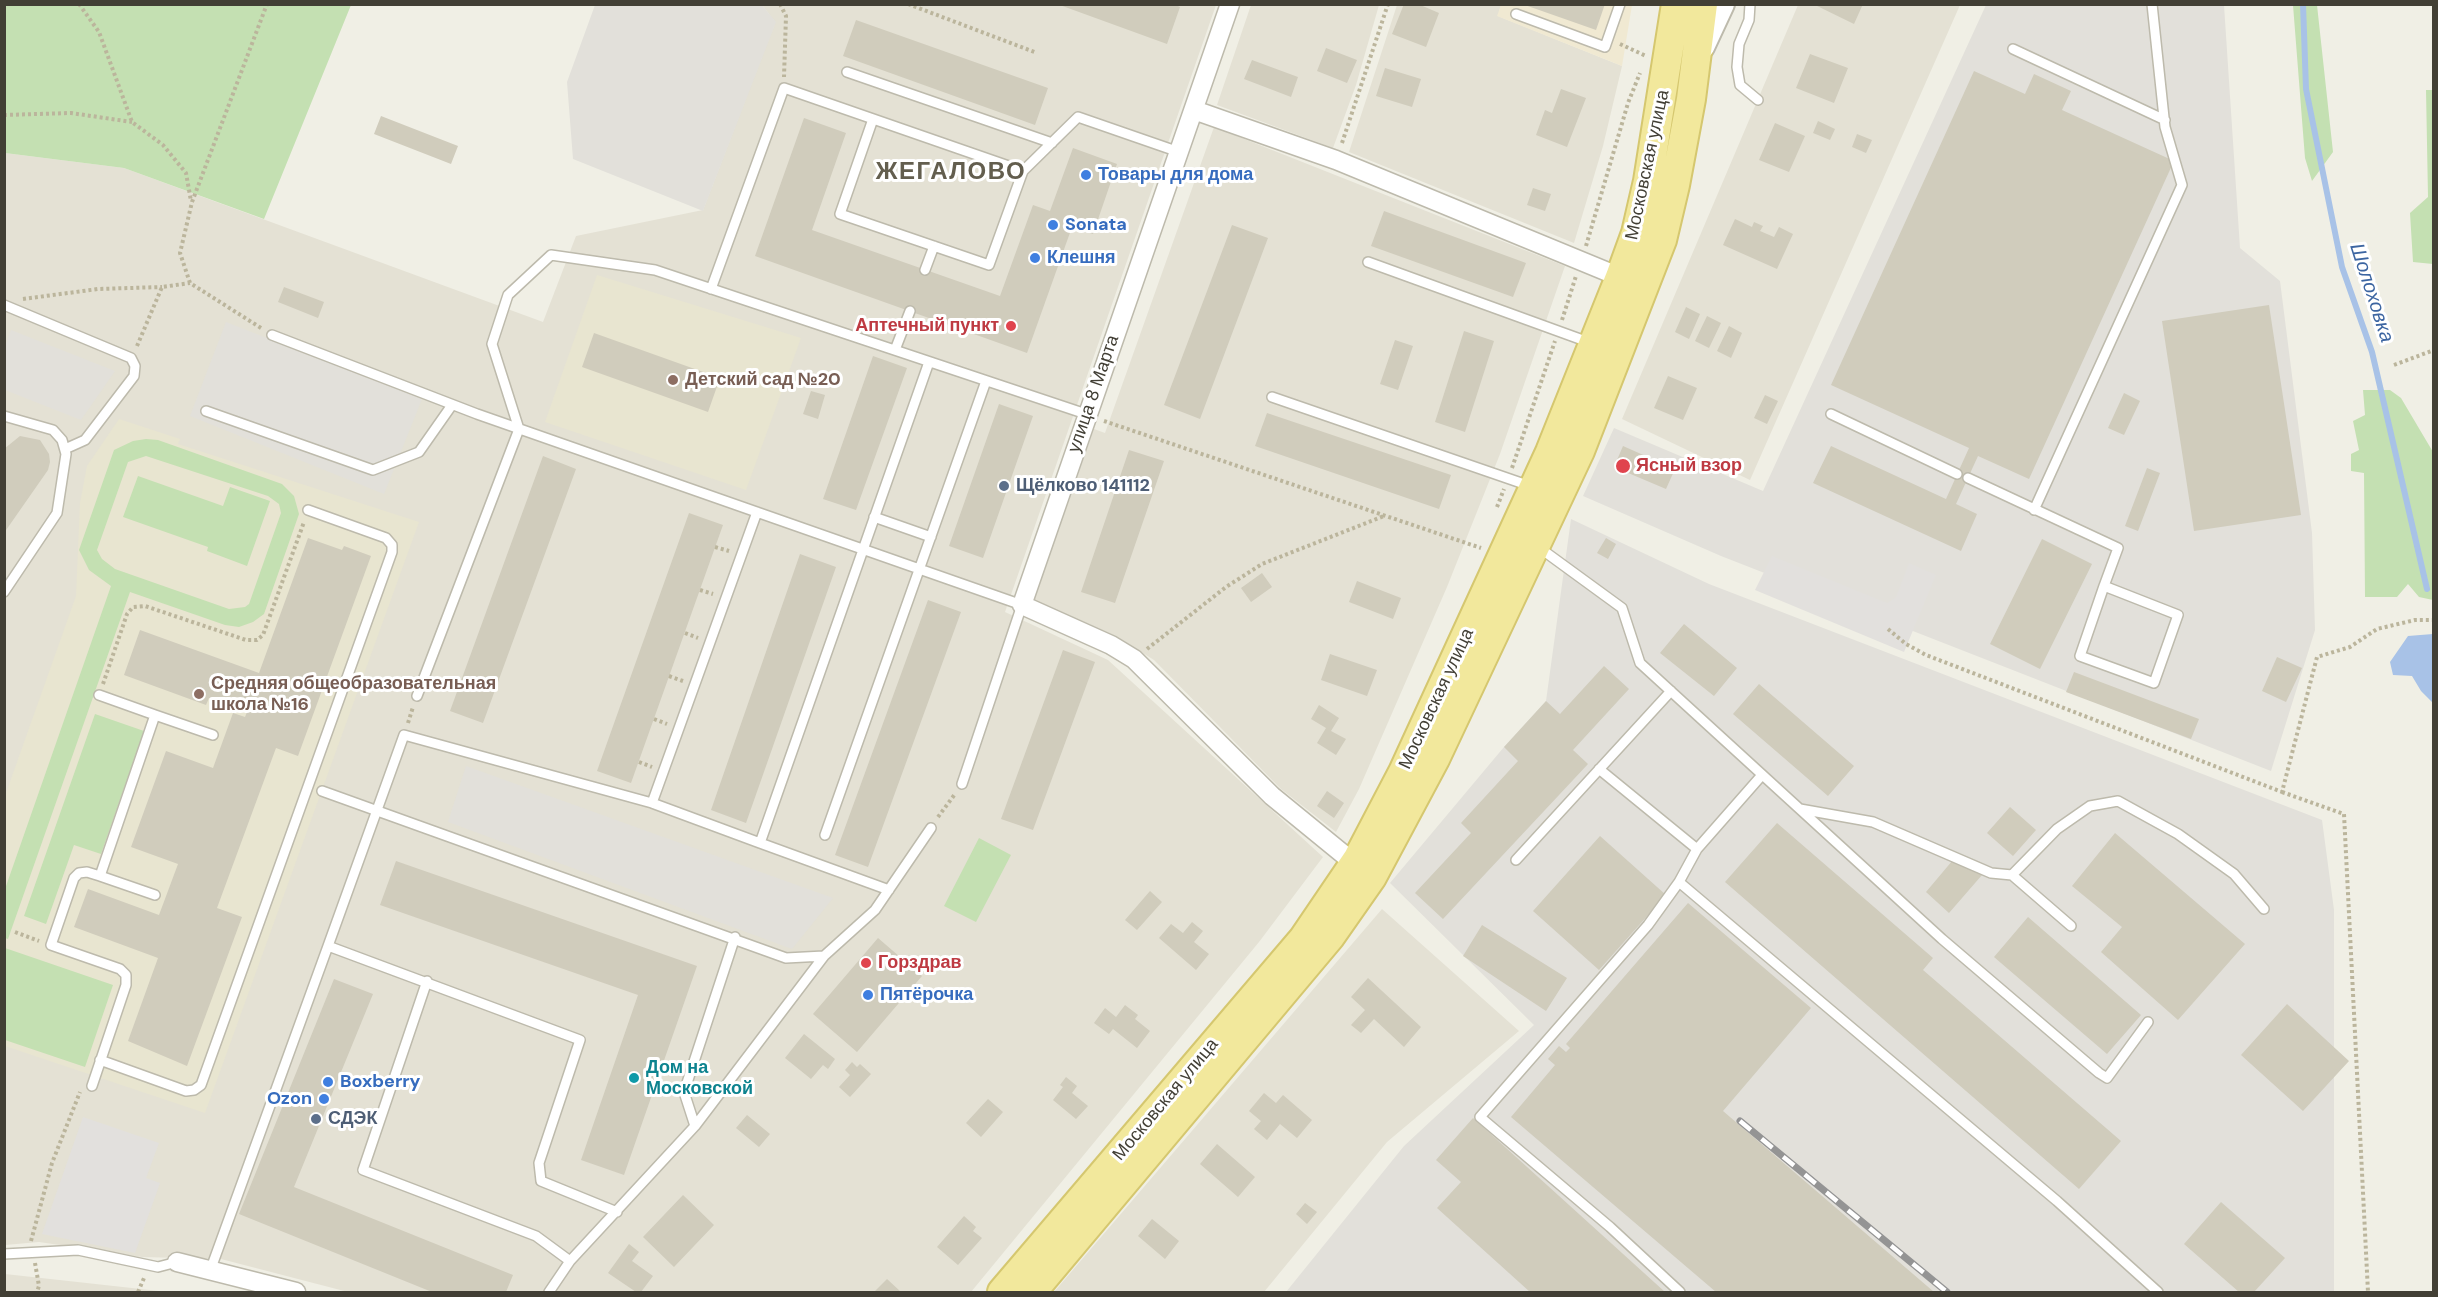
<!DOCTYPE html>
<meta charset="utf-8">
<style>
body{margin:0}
#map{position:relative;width:2438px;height:1297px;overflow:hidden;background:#f0efe5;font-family:"DM Sans",sans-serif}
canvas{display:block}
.frame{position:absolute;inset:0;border:6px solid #423f35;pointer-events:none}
</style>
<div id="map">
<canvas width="2438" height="1297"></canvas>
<div class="frame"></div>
</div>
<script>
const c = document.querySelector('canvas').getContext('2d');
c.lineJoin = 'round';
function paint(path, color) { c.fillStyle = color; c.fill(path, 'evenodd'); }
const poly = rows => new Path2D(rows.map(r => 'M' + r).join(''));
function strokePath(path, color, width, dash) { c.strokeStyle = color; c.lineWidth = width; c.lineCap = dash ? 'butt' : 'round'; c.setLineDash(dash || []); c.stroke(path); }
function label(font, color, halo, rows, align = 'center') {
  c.font = font + ' "DM Sans",sans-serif'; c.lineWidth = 6; c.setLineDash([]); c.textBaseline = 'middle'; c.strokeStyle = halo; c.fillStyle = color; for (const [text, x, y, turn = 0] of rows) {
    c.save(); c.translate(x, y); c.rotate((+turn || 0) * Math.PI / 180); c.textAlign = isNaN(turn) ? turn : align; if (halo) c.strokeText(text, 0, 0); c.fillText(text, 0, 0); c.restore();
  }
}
paint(poly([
 [762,5,1216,5,1005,612,1108,660,1323,857,1259,942,971,1292,348,1292,221,1259,142,1257,39,1242,5,1245,5,153,124,168,543,322,576,236,703,210,775,22],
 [1251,5,1379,5,1356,85,1333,148,1217,105],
 [1397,5,1501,5,1498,16,1622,66,1603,146,1574,243,1349,152],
 [1798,5,1960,5,1750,480,1622,419],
 [1214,127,1565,266,1500,454,1447,587,1359,789,1336,832,1281,789,1154,660,1116,636,1034,600,1094,429,1105,433],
 [1382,909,1519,1031,1387,1142,1264,1292,1054,1292],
 [4,1274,5,1274,168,1292,5,1292]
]), '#e4e1d4');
paint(poly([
 [1501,5,1632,5,1622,66,1497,16]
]), '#f0e9d2');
paint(poly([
 [595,5,762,5,776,22,703,211,573,159,567,82],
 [1986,5,2224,5,2240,248,2280,281,2312,533,2315,630,2271,771,1721,556,1583,496,1614,428,1763,491],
 [226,322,422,399,384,494,190,416],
 [11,330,115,371,81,420,5,390,5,346],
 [1571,519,1709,584,2322,820,2334,910,2334,1292,1286,1292,1404,1146,1534,1025,1390,883,1504,747,1546,701],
 [466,766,833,898,792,949,448,822]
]), '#e2e0da');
paint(poly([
 [597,275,801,338,746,490,545,422],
 [119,419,180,439,178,444,419,522,205,1113,5,1046,5,796,76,596,80,503,87,466]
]), '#e8e5d0');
paint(poly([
 [5,4,351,4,351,5,264,219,124,168,5,153],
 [2293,5,2317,5,2333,152,2312,181,2305,158],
 [2426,90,2434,90,2433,264,2413,262,2410,213,2428,197],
 [2363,390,2390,390,2401,398,2433,452,2433,600,2419,597,2408,584,2397,597,2365,597,2364,473,2351,471,2351,454,2359,450,2353,421,2365,415],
 [146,439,158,440,282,484,294,496,299,514,264,614,253,622,239,627,225,625,130,592,8,939,5,938,5,889,111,586,89,570,79,550,114,450,133,441],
 [146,456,268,496,279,504,281,513,249,604,245,607,229,609,115,569,102,559,97,550,128,462],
 [138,476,223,506,230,487,270,501,247,566,207,551,208,547,123,517],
 [95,714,144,731,101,854,74,845,46,924,24,916],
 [979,838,1011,855,976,922,944,906],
 [5,948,113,985,85,1067,5,1040]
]), '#c4e0b2');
paint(poly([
 [1772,556,1887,603,1896,597,1909,563,1936,575,1904,652,1755,590],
 [83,1117,159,1143,146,1178,160,1183,135,1253,42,1234]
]), '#e2e0dd');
paint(poly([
 [2433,634,2434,634,2433,703,2421,691,2412,676,2393,675,2390,662,2408,636]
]), '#a8c2e7');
strokePath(poly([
 [2303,4,2306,89,2342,267,2372,352,2427,589]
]), '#a8c2e7', 6);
paint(poly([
 [1057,4,1174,4,1180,7,1167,44],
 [1404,4,1418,4,1439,13,1426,47,1392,34],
 [1522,4,1605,4,1596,30],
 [1813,4,1863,4,1854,24],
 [856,20,1048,88,1035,125,843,56],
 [1326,48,1357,60,1347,83,1317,71],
 [1810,54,1848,68,1834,103,1796,88],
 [1252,60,1298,77,1291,97,1244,79],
 [1385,68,1421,79,1412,107,1376,96],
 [1974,71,2025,94,2034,74,2071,91,2062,110,2174,161,2029,479,1978,456,1956,504,1977,514,1961,551,1813,483,1831,446,1946,499,1969,448,1831,385],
 [1561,89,1586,98,1567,147,1536,135,1545,110,1552,113],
 [381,116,458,146,451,164,374,134],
 [804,118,846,133,812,230,1000,296,1033,205,1050,211,1073,148,1117,164,1093,234,1072,227,1027,353,755,256],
 [1818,121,1835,129,1830,140,1813,133],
 [1775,123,1805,136,1789,172,1759,160],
 [1857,134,1872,140,1866,153,1852,147],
 [1533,188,1551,194,1545,211,1527,205],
 [1384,211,1526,263,1513,297,1371,246],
 [1735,219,1752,227,1754,222,1763,226,1760,231,1774,237,1779,227,1793,234,1777,269,1723,245],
 [1232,225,1268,238,1200,419,1164,405],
 [284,287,324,302,318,318,278,302],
 [2269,305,2301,515,2194,531,2162,321],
 [1686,307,1700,314,1689,339,1675,332],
 [1707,316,1721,323,1709,348,1695,341],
 [1729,326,1742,333,1731,358,1717,351],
 [1464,331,1494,341,1465,432,1435,422],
 [594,333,720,378,708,412,582,367],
 [1395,340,1413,346,1398,390,1380,384],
 [873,356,907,368,856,510,823,499],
 [1668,376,1697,388,1683,420,1654,408],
 [811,391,825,395,818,419,803,414],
 [2124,393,2140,401,2124,435,2108,428],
 [1765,395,1778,401,1767,424,1754,418],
 [999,404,1033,416,983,558,949,546],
 [1267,413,1451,475,1439,509,1255,446],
 [20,436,40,440,49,454,50,462,48,470,4,533,4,449],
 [1623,446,1675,469,1666,489,1614,467],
 [1129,450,1164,461,1115,603,1081,592],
 [543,456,576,469,483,723,450,711],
 [2147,468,2160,473,2138,531,2125,526],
 [689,513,723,525,631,783,597,771],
 [308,538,342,550,344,546,371,556,298,756,276,748,217,908,242,917,187,1066,128,1041,158,958,74,927,88,889,159,915,178,864,131,847,166,751,213,768,233,713,245,717,247,712,209,698,206,705,124,675,140,630,259,673],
 [1606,538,1616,544,1608,559,1597,553],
 [2042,539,2092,564,2040,669,1990,644],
 [800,554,836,567,746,823,711,810],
 [1262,573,1272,587,1251,602,1241,588],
 [1357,581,1401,598,1393,619,1349,602],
 [928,600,961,612,868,867,835,855],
 [1684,624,1737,668,1714,696,1660,653],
 [1063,650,1095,662,1033,830,1001,819],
 [1330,654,1377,670,1367,696,1321,680],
 [2277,657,2302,668,2286,702,2262,691],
 [1604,666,1629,689,1573,750,1588,764,1443,919,1415,893,1471,833,1461,823,1518,761,1504,747,1546,701,1560,714],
 [2074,672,2199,719,2191,739,2066,692],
 [1759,684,1854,766,1828,796,1733,714],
 [1319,705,1339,718,1331,731,1346,739,1336,755,1317,743,1326,728,1311,719],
 [1327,791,1344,803,1334,818,1317,806],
 [2010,807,2036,830,2013,856,1987,833],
 [1777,823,1933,958,1923,970,2121,1141,2079,1189,1725,882],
 [2115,833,2245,944,2178,1020,2101,952,2122,927,2072,886],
 [1600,836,1666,895,1599,970,1533,911],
 [1958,854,1982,875,1949,913,1926,892],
 [396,861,697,966,624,1175,581,1160,638,995,380,905],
 [1150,891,1162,902,1137,930,1125,920],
 [1688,903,1811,1008,1723,1111,1934,1292,1716,1292,1511,1117,1555,1065,1548,1059,1559,1046,1566,1052,1570,1048,1566,1044],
 [2028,917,2141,1015,2107,1054,1994,957],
 [1192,922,1203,931,1194,942,1209,954,1196,970,1159,938,1171,924,1183,933],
 [1482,925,1567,978,1546,1011,1463,956],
 [878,938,922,976,857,1052,813,1014],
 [1368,978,1421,1027,1404,1047,1374,1019,1361,1033,1351,1025,1365,1010,1351,997],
 [334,979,373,994,294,1187,513,1275,506,1292,432,1292,239,1214],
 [2287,1004,2349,1061,2303,1111,2241,1055],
 [1125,1005,1138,1015,1135,1019,1150,1031,1137,1048,1113,1029,1109,1034,1094,1023,1105,1008,1116,1017],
 [804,1034,835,1059,828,1069,823,1065,811,1079,785,1058],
 [852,1062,857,1067,860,1064,871,1074,850,1097,839,1087,850,1075,845,1070],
 [1066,1077,1077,1086,1072,1093,1088,1106,1076,1119,1053,1100,1063,1087,1060,1085],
 [1264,1093,1276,1103,1283,1095,1312,1120,1297,1138,1280,1124,1267,1140,1254,1129,1261,1121,1249,1111],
 [988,1099,1003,1112,981,1137,966,1123],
 [747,1115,770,1134,759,1147,736,1128],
 [1473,1118,1665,1292,1530,1292,1437,1208,1461,1182,1436,1160],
 [1217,1144,1255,1177,1238,1197,1200,1164],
 [683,1195,714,1225,674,1267,643,1237],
 [2221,1202,2285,1258,2254,1292,2239,1292,2184,1244],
 [1305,1203,1317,1212,1307,1224,1296,1214],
 [964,1216,976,1227,973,1231,982,1238,958,1265,937,1247],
 [1152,1219,1179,1241,1165,1259,1138,1236],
 [629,1244,639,1252,632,1261,653,1276,641,1292,636,1292,608,1273],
 [887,1279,901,1292,874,1292]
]), '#d0ccbc');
const service = poly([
 [1750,4,1749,20,1739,44,1737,67,1740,85,1758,100],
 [1516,14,1605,47,1620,4],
 [2013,49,2165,120],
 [847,72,1052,143],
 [873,119,840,214,989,265,1023,171,1078,117,1179,152],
 [1368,262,1591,343],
 [925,270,934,246],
 [711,289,784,88,1023,171],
 [4,305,131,358,135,366,134,376,85,440,65,449],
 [272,335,477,414,1022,605,962,784],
 [895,350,910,311],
 [1272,397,1530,486],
 [206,411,373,470,419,452,452,405],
 [1831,414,1957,474],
 [4,416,53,430,62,440,66,454,57,513,4,592],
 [1968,478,2118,548,2104,586,2080,656,2154,683,2178,615,2104,586],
 [2034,510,2182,185,2165,127,2152,4],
 [874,517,931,537],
 [1537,546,1622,608,1640,663,1942,939,2099,1073,2107,1078,2148,1022],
 [99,695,155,715],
 [417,696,519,429,492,344,508,295,551,255,655,270,1086,414],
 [1599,769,1697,849,1679,882,2057,1201,2158,1292],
 [322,791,786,958,824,956],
 [652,803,757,512],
 [1800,809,1873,822,1991,873,2012,875,2057,829,2090,806,2118,801,2178,834,2234,874,2264,909],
 [825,835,986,381],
 [1697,849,1762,775],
 [1516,860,1671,691],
 [2012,875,2071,926],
 [100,876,155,895],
 [1679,882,1648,925,1480,1117,1610,1227,1680,1292],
 [889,890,760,843,929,362],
 [427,981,363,1170,536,1236,570,1261],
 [100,1060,186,1091,194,1090,201,1085,392,552,392,545,386,538,308,510],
 [92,1086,126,985,126,975,120,969,51,945,74,878,79,873,87,872,100,876,155,715,213,735],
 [695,1126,684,1092,735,937],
 [617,1212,541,1181,539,1163,580,1040,328,946,404,735,652,803,760,843],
 [4,1254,78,1250,158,1267,177,1262],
 [210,1271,328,946],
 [549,1292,570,1261,695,1126,824,956,875,910,931,828]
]);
const minor = poly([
 [1230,4,1022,605,1111,645,1134,659,1272,796,1354,863],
 [1194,110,1336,160,1620,277],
 [177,1262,296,1292]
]);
const tertiary = poly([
 [1703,47,1723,4]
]);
const primary = poly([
 [1002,1292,1303,939,1358,858,1403,772,1550,452,1620,277,1636,233,1648,181,1676,4],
 [1032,1292,1330,937,1372,877,1435,759,1580,451,1662,240,1675,185,1691,99,1703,4]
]);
strokePath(service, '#bdbaac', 12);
strokePath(minor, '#bdbaac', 21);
strokePath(tertiary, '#bdbaac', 26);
strokePath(primary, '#d5c76f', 32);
strokePath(poly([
 [79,4,99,32,132,122,163,145,186,173,191,201],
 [780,4,786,16,784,77],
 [908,4,1037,53],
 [1620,44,1646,56],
 [4,115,71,113,132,122],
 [1342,143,1388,4],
 [1586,246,1628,103,1640,73],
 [23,299,98,289,162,287],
 [1562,320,1576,276],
 [261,328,190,283,180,253,192,202,267,4],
 [137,346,162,287,190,283],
 [2394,365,2434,350],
 [1104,421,1481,548],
 [1512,468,1555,341],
 [1497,507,1504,489],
 [715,547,729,551],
 [700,590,713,594],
 [1888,629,1906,644,1926,655,2282,792,2317,657,2350,647,2377,629,2415,620,2434,620],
 [685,633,698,638],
 [1147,649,1226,587,1262,564,1384,516],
 [669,676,683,681],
 [103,684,127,614,133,607,145,606,246,640,257,640,263,635,304,522],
 [654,719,667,724],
 [408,723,413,707],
 [639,762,652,767],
 [2282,792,2344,814,2368,1292],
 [938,817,955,794],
 [15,932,39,941],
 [31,1241,52,1163,80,1092],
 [35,1263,39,1286,37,1292],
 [138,1292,144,1278]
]), '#bbb59c', 4, [3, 3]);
strokePath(service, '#fff', 9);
strokePath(minor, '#fff', 18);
strokePath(tertiary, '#fff', 22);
strokePath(primary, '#f2e89c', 28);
const rail = poly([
 [1740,1121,1947,1292]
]);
strokePath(rail, '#949494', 7);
strokePath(rail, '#fff', 4.5, [14]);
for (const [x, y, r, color] of [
 [1086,175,6,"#3f7fe0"],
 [1053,225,6,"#3f7fe0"],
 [1035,258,6,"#3f7fe0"],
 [1011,326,6,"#e0444e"],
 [673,380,6,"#8d6e63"],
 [1623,466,8,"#e0444e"],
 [1004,486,6,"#5c6f8a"],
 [199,694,6,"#8d6e63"],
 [866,963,6,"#e0444e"],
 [868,995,6,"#3f7fe0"],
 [634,1078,6,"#0f9aa8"],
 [328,1082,6,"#3f7fe0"],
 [324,1099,6,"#3f7fe0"],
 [316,1119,6,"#5c6f8a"]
]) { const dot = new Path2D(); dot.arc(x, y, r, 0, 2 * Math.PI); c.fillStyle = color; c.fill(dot); strokePath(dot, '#fff', 2); }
label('18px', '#423f35', '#fff', [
 ["Московская улица",1648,165,-78],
 ["улица 8 Марта",1094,394,-71],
 ["Московская улица",1437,699,-65],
 ["Московская улица",1166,1100,-50]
]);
label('bold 18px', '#366cbe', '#fff', [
 ["Товары для дома",1098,175],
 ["Sonata",1065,225],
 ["Клешня",1047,258],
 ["Пятёрочка",880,995],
 ["Boxberry",340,1082],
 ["Ozon",312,1099,"right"]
], 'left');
label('bold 18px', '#be3a42', '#fff', [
 ["Аптечный пункт",999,326,"right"],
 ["Ясный взор",1636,466],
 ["Горздрав",878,963]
], 'left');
label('bold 18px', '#785e54', '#fff', [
 ["Детский сад №20",685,380],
 ["Средняя общеобразовательная",211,684],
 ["школа №16",211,705]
], 'left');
label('bold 18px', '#4e5e75', '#fff', [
 ["Щёлково 141112",1016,486],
 ["СДЭК",328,1119]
], 'left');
label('bold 18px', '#0d838f', '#fff', [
 ["Дом на",646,1068],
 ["Московской",646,1089]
], 'left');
label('italic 20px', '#3c65a1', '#fff', [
 ["Шолоховка",2371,293,72]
]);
c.letterSpacing = '1.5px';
label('bold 24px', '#635e4e', '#fff', [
 ["ЖЕГАЛОВО",951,173]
]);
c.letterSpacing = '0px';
</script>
